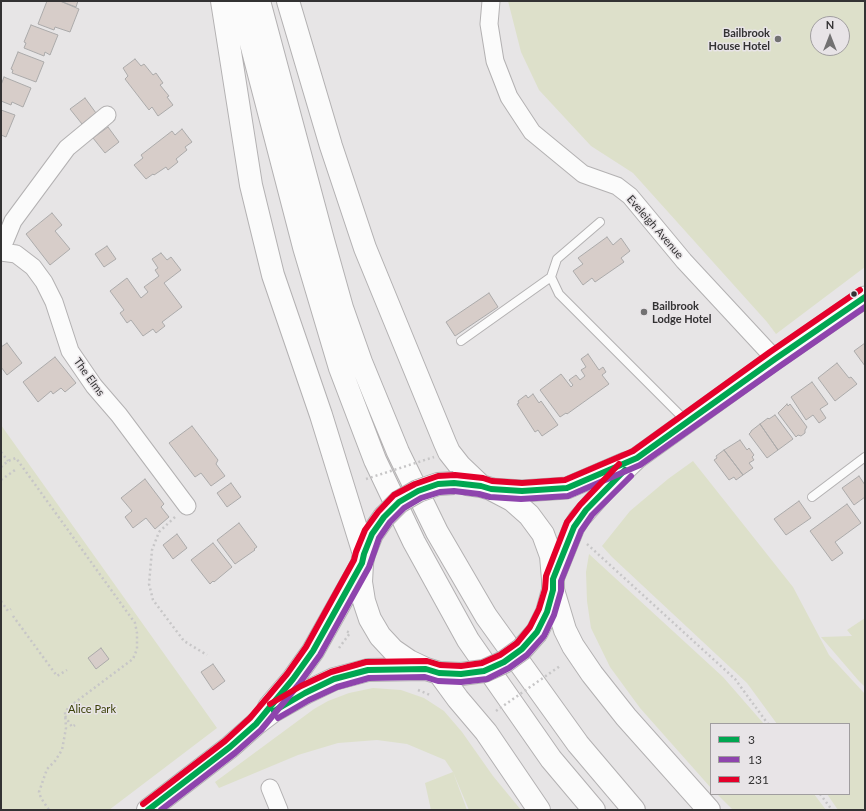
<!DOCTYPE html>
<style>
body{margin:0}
#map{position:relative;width:866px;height:811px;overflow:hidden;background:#e7e5e6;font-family:Lato,sans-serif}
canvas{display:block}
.frame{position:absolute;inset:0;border:2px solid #333233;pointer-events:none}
.legend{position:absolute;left:710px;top:723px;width:140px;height:72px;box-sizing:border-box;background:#e8e4e7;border:1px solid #a09d9f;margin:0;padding:5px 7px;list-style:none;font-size:12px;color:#333233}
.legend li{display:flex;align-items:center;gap:8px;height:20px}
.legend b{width:20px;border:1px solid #a09d9f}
.north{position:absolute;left:810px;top:16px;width:40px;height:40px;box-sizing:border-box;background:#e8e4e7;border:1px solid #a09d9f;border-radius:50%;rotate:0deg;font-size:11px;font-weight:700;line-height:16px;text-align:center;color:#333233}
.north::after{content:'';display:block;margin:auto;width:14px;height:18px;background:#727172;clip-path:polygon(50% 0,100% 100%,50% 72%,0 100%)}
</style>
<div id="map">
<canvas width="866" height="811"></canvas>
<div class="frame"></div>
<ul class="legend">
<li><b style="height:5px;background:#00a651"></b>3</li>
<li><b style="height:5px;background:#8e44ad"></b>13</li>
<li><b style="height:5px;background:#e4002b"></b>231</li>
</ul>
<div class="north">N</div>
</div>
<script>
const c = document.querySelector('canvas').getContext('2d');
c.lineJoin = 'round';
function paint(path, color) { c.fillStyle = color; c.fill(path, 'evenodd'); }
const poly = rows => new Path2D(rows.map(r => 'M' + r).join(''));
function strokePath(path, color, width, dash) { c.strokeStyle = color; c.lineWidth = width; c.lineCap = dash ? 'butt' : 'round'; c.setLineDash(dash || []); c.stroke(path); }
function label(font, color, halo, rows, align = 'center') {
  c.font = font + ' Lato,sans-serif'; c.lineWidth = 3; c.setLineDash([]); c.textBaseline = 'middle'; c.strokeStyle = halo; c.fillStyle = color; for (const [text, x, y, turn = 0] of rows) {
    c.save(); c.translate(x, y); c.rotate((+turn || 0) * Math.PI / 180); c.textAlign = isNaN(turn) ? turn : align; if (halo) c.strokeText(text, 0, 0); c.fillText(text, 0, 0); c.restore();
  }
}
paint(poly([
 [508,1,865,1,865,267,776,334,767,322,633,173,591,146,539,90,521,52],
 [818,24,842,24,842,48,818,48],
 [1,425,217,728,109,810,1,810],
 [693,461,793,587,829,655,865,694,865,810,838,810,827,794,849,794,849,724,777,724,747,683,612,557,602,546,630,511,668,479],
 [589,554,723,677,764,724,711,724,711,788,640,708,610,667,591,628,587,601,586,572],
 [865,618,865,687,858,680,821,637,852,636,847,630],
 [373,688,401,690,424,698,444,711,462,732,493,776,521,810,469,810,453,772,467,810,431,810,425,783,453,772,445,760,407,744,377,740,338,743,298,755,219,788,215,782,314,709,328,701,349,693],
 [717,794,814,794,826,810,733,810]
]), '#dde0ca');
const building = poly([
 [47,1,60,1,79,9,70,32,55,27,54,30,38,24,47,1],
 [60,1,78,1,76,7,60,1],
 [31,25,58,35,50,55,45,52,44,56,24,48,26,43,24,42,31,25],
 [18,52,44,62,36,82,12,73,13,70,11,69,18,52],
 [135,59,141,66,144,64,153,75,156,73,163,83,160,85,169,96,167,97,173,105,158,116,152,107,149,110,125,79,128,76,123,68,135,59],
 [4,77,31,88,23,107,12,102,11,105,1,101,1,85,4,77],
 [85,98,96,113,82,124,70,109,85,98],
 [1,110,15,115,6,137,1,135,1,110],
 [108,127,119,142,105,153,93,138,108,127],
 [182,129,192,142,185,147,187,150,176,159,178,162,168,170,166,167,154,175,153,174,146,179,134,165,143,158,141,155,172,131,175,135,182,129],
 [52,213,62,225,55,231,70,249,50,265,26,234,52,213],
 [607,237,613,245,621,238,630,251,621,258,624,262,595,282,592,278,583,285,573,271,583,264,578,258,607,237],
 [107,246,116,259,104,267,95,254,107,246],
 [161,253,167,260,171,257,181,270,164,283,182,307,162,322,165,326,156,333,153,329,143,336,131,320,127,323,120,313,124,310,110,291,127,278,141,298,148,292,144,287,159,276,155,270,158,268,152,259,161,253],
 [489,293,498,307,455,336,446,322,489,293],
 [7,343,22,363,7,375,1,367,1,347,7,343],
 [865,343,865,366,854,351,865,343],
 [588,354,599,370,603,367,606,372,602,375,609,384,567,414,566,413,560,417,540,390,561,374,571,387,573,385,569,380,576,375,580,380,585,376,581,370,586,367,581,359,588,354],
 [55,357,76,383,65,392,61,388,53,394,51,391,38,402,23,382,55,357],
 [837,363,849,378,851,377,857,384,835,401,818,378,837,363],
 [812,382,828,404,820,409,826,418,819,423,813,415,806,420,791,397,812,382],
 [533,394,539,403,541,401,558,425,542,436,538,430,535,432,517,404,519,403,518,401,526,395,528,398,533,394],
 [787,404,788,406,790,404,807,427,805,430,805,433,801,436,798,435,796,437,778,413,787,404],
 [775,415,793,439,778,450,760,424,768,418,769,419,775,415],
 [760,424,778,450,767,458,749,434,751,432,751,431,760,424],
 [192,426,218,460,216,464,225,476,211,486,201,473,195,477,169,443,192,426],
 [740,440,747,450,749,448,754,455,752,457,754,460,749,463,753,468,743,475,724,450,740,440],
 [724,450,743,475,736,480,734,477,729,480,714,460,717,458,716,456,724,450],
 [859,476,865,485,865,497,854,505,842,488,859,476],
 [145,479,164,504,161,507,169,517,155,529,146,518,133,528,125,517,132,511,121,498,145,479],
 [231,483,241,497,227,507,217,493,231,483],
 [799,501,811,518,786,535,774,519,799,501],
 [847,504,861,523,835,542,843,553,832,561,810,531,847,504],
 [239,523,257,547,254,549,255,550,235,564,217,540,239,523],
 [177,534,187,548,173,559,163,545,177,534],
 [213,543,232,567,214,582,213,581,210,584,191,560,213,543],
 [101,648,109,659,96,669,88,658,101,648],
 [213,664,225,681,213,690,201,672,213,664]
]);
paint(building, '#d7cdc9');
strokePath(building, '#abaaaa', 1);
const service = poly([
 [600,222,557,259,551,277,559,294,687,422],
 [461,341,551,277],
 [812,497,865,457]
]);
const minor = poly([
 [491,1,489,24,495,61,509,97,532,132,583,174,617,186,630,196,684,261,775,359],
 [1,250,13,221,67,148,107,115],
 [1,252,16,254,33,267,44,282,54,302,70,351,94,386,119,415,187,506],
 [270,788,279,810]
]);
const tertiary = poly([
 [491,489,522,491,567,488,625,463],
 [553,579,574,527,579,519,609,485,637,458,775,359,865,297]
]);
const trunk = poly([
 [222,1,251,185,273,275,321,415,364,554],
 [240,1,304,247,340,368,375,460,414,542,468,640,551,759,594,810],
 [259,1,323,240,342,308,361,362,398,452,437,532,486,616,578,744,634,810],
 [288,1,331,146,365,248,445,443,449,452,460,466,481,486],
 [467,484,481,486,491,489,512,500,529,515,543,534,551,556,553,579,553,590,547,612,537,632],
 [384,517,372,534,364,554,362,563,361,582,364,601,370,619,380,636,393,650,409,661,426,669,439,673,461,674],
 [553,590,565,630,573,646,592,674,626,717,709,810],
 [439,673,458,699,486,732,539,810],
 [269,707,293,679,313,651,362,564],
 [148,810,230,747,256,724,273,711,305,693,334,679,368,670,426,669]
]);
strokePath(service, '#b3b1b2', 10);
strokePath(minor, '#b3b1b2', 19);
strokePath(tertiary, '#b3b1b2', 23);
strokePath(trunk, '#b3b1b2', 24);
strokePath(poly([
 [1,452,8,461],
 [1,467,8,461,16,458,135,623,137,633,137,649,133,659,69,707,65,712,66,728,62,750,55,761,47,769,39,792,41,798,49,810],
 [1,480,15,470],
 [175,517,159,532,152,550,149,584,153,600,184,641,207,655],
 [587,544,735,679,768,724],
 [1,601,8,611,11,609],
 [13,616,57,676,67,670],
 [339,648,350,633,346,631],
 [418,690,430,695],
 [65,716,72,727,75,725],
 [820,794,832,810]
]), '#c7c6c7', 2.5, [2, 3]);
strokePath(service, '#fbfbfb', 8);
strokePath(minor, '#fbfbfb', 17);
strokePath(tertiary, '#fbfbfb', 21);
strokePath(trunk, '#fbfbfb', 22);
const trunkBridge = poly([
 [384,517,399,502,418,491,438,484,454,483],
 [461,674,484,671,504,662,522,649,537,632]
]);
strokePath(trunkBridge, '#b3b1b2', 24, []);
strokePath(poly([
 [366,479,434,457],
 [496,711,560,666]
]), '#c7c6c7', 2.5, [2, 3]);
strokePath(trunkBridge, '#fbfbfb', 22);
strokePath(poly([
 [274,711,305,693,334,679,368,670,426,669,439,673,461,674,484,671,504,662,522,649,537,632,547,612,553,590,553,579,574,527,586,510,625,470],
 [148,810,230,747,256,724,293,679,313,651,362,563,364,554,372,534,384,517,399,502,418,491,438,484,454,483,481,486,491,489,522,491,567,488,637,458,775,359,865,297]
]), '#00a651', 6);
strokePath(poly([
 [278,718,309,700,337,687,369,678,425,677,438,681,461,682,487,679,509,668,527,655,544,636,554,615,561,591,561,581,581,531,592,515,631,476],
 [161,810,235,753,261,730,299,684,320,655,369,567,379,538,390,522,404,508,421,498,440,492,454,491,479,494,490,497,521,499,568,496,640,465,780,366,865,307]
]), '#8e44ad', 6);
strokePath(poly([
 [270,704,301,686,331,672,366,662,427,661,440,665,461,666,482,663,500,655,517,643,530,627,539,609,545,589,546,576,567,522,580,505,619,464],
 [143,804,225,741,250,718,287,674,306,647,354,560,356,552,365,530,378,512,394,495,415,484,438,476,455,475,483,478,492,481,522,483,565,480,633,451,770,352,860,290]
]), '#e4002b', 6);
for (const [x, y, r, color] of [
 [778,39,4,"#727172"],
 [854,294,3.5,"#333233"],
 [644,312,4,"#727172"]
]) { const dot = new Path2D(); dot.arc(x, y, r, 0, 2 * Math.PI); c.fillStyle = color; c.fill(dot); strokePath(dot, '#e8e4e7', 1.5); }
label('bold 11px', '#333233', '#e8e4e7', [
 ["Bailbrook",770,33],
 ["House Hotel",770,46],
 ["Bailbrook",652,306,"left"],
 ["Lodge Hotel",652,319,"left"]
], 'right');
label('11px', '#333233', '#e8e4e7', [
 ["Eveleigh Avenue",655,227,49],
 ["The Elms",89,377,54]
]);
label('11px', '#3a4006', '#e8e4e7', [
 ["Alice Park",92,709]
]);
</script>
